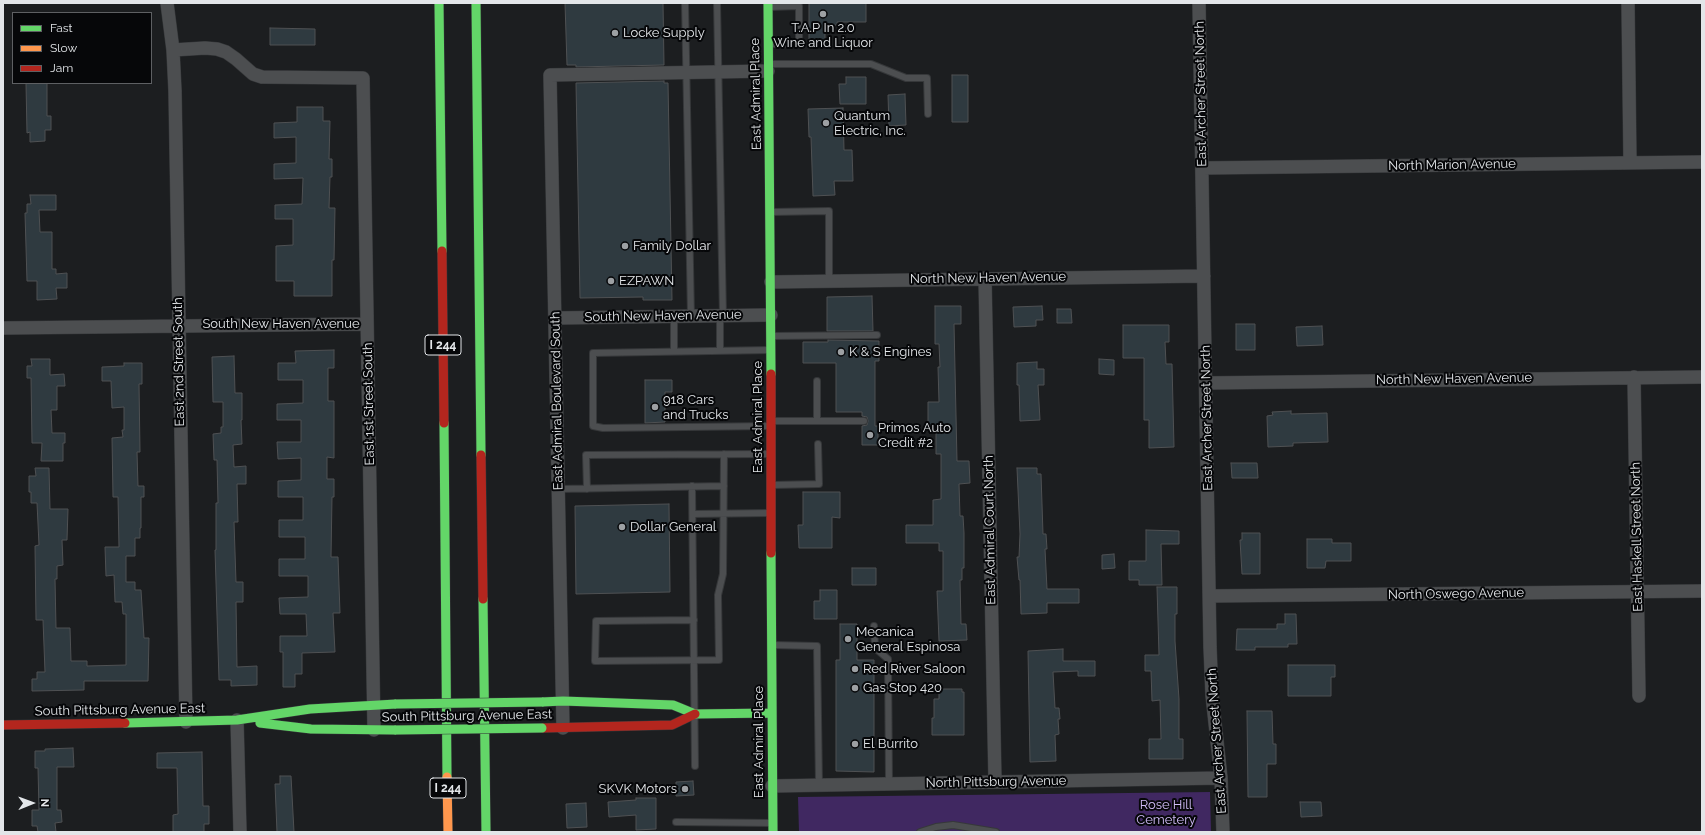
<!DOCTYPE html>
<style>
body{margin:0}
#map{position:relative;width:1705px;height:835px;overflow:hidden;background:#1c1e20;font-family:Raleway,sans-serif}
canvas{display:block}
.frame{position:absolute;inset:0;border:4px solid #e3e6e9;pointer-events:none}
.legend{position:absolute;left:12px;top:12px;width:140px;height:72px;box-sizing:border-box;background:#060709;border:1px solid #5e6063;margin:0;padding:5px 7px;list-style:none;font-size:12px;color:#e3e6e9}
.legend li{display:flex;align-items:center;gap:8px;height:20px}
.legend b{width:20px;border:1px solid #5e6063}
.north{position:absolute;left:12px;top:783px;width:40px;height:40px;-webkit-text-stroke:3px #060709;paint-order:stroke;rotate:89deg;font-size:11px;font-weight:700;line-height:16px;text-align:center;color:#e3e6e9}
.north::after{content:'';display:block;margin:auto;width:14px;height:18px;background:#e3e6e9;clip-path:polygon(50% 0,100% 100%,50% 72%,0 100%)}
</style>
<div id="map">
<canvas width="1705" height="835"></canvas>
<div class="frame"></div>
<ul class="legend">
<li><b style="height:5px;background:#63d668"></b>Fast</li>
<li><b style="height:5px;background:#ff974d"></b>Slow</li>
<li><b style="height:5px;background:#b3261e"></b>Jam</li>
</ul>
<div class="north">N</div>
</div>
<script>
const c = document.querySelector('canvas').getContext('2d');
c.lineJoin = 'round';
function paint(path, color) { c.fillStyle = color; c.fill(path, 'evenodd'); }
const poly = rows => new Path2D(rows.map(r => 'M' + r).join(''));
function strokePath(path, color, width, dash) { c.strokeStyle = color; c.lineWidth = width; c.lineCap = dash ? 'butt' : 'round'; c.setLineDash(dash || []); c.stroke(path); }
function label(font, color, halo, rows, align = 'center') {
  c.font = font + ' Raleway,sans-serif'; c.lineWidth = 4; c.setLineDash([]); c.textBaseline = 'middle'; c.strokeStyle = halo; c.fillStyle = color; for (const [text, x, y, turn = 0] of rows) {
    c.save(); c.translate(x, y); c.rotate((+turn || 0) * Math.PI / 180); c.textAlign = isNaN(turn) ? turn : align; if (halo) c.strokeText(text, 0, 0); c.fillText(text, 0, 0); c.restore();
  }
}
paint(poly([
 [1210,792,1211,832,799,832,798,797]
]), '#402861');
const building = poly([
 [565,3,663,3,664,65,576,67,576,65,567,65,565,3],
 [809,3,866,3,866,22,837,22,837,25,825,25,825,45,809,45,809,3],
 [270,28,315,29,315,45,270,45,270,28],
 [952,75,968,75,968,122,952,122,952,75],
 [846,77,866,77,866,104,840,104,839,84,846,84,846,77],
 [664,81,664,83,668,83,672,300,643,300,643,297,580,298,576,83,664,81],
 [26,83,47,83,47,116,51,116,51,130,45,130,45,141,30,142,30,132,27,133,26,83],
 [905,94,906,125,889,126,888,95,905,94],
 [297,107,323,107,323,121,330,121,329,159,332,159,332,177,330,177,329,208,335,208,334,260,332,260,332,296,294,296,294,281,276,281,276,246,293,245,293,219,275,219,275,205,302,204,303,178,274,179,274,164,296,163,296,137,274,138,274,123,297,122,297,107],
 [843,108,844,150,852,150,853,181,834,181,835,195,813,196,811,137,809,137,808,109,843,108],
 [30,195,56,195,56,210,39,210,40,232,52,232,52,269,56,269,56,274,67,273,67,288,56,288,57,299,37,300,37,281,27,281,25,213,27,213,27,204,31,204,30,195],
 [872,296,873,331,827,331,827,297,872,296],
 [935,306,961,306,961,324,954,324,957,461,969,461,970,483,959,484,960,516,963,516,964,533,964,568,962,568,962,580,960,580,961,624,966,624,967,640,939,641,937,591,943,591,943,551,939,551,939,543,906,543,906,525,933,525,933,500,941,499,941,454,936,454,936,425,928,426,928,402,939,402,938,367,940,367,939,344,935,344,935,306],
 [1042,306,1043,320,1036,320,1036,326,1014,327,1013,307,1042,306],
 [1057,309,1071,309,1072,323,1057,323,1057,309],
 [1236,324,1255,324,1255,350,1236,350,1236,324],
 [1123,325,1169,325,1169,342,1165,342,1166,364,1172,364,1174,447,1149,448,1149,420,1144,420,1144,358,1123,358,1123,325],
 [1322,326,1323,345,1297,346,1296,327,1322,326],
 [828,340,879,341,879,361,875,361,875,426,878,426,878,445,862,445,862,426,867,425,868,421,867,417,862,416,862,412,836,412,836,363,803,363,803,342,828,342,828,340],
 [334,350,334,368,328,368,328,401,334,401,334,458,327,457,327,479,334,479,334,497,332,497,331,557,338,557,340,613,333,613,335,652,302,653,302,674,295,674,295,687,283,687,283,652,280,652,280,636,307,636,306,614,280,614,279,598,308,597,308,576,279,576,279,559,305,559,305,537,279,537,279,520,303,520,303,497,278,497,278,481,301,480,301,458,278,459,277,442,301,442,301,420,277,420,277,404,303,403,303,380,278,380,278,363,296,363,295,351,334,350],
 [234,356,235,393,242,393,242,420,241,420,242,444,233,445,234,467,246,466,246,484,237,484,238,522,234,522,236,582,243,582,243,602,236,602,237,667,257,666,257,685,231,686,231,680,219,680,215,550,216,550,216,503,218,503,217,460,214,460,213,434,221,433,221,427,223,427,223,402,213,402,212,357,234,356],
 [31,359,50,359,50,375,64,374,65,386,57,386,57,410,51,410,52,433,65,433,65,443,63,443,63,461,41,461,42,443,32,443,31,378,27,378,27,366,32,366,31,359],
 [1099,359,1114,360,1114,375,1099,374,1099,359],
 [1037,362,1037,369,1044,369,1044,385,1038,385,1040,420,1020,421,1019,385,1017,385,1017,363,1037,362],
 [124,363,142,363,142,384,139,384,140,452,137,452,138,486,144,486,144,497,141,497,141,528,140,528,140,538,135,538,135,556,126,556,126,582,135,582,135,590,141,590,144,638,149,638,148,681,84,681,84,690,32,691,32,679,37,679,37,672,45,672,43,620,36,620,35,546,39,545,37,503,31,503,31,492,29,492,29,476,36,476,35,468,49,468,50,509,68,509,67,540,62,540,63,565,57,566,57,579,55,579,56,628,70,628,71,661,87,661,87,666,126,665,126,614,123,614,122,602,115,602,114,575,106,576,105,547,119,547,118,497,113,497,112,438,123,437,122,430,124,430,124,407,112,408,111,381,102,381,102,367,124,366,124,363],
 [645,380,672,380,672,392,665,392,665,422,645,423,645,380],
 [1291,411,1291,414,1327,413,1328,442,1293,443,1293,446,1268,447,1267,416,1273,415,1272,412,1291,411],
 [1231,463,1257,463,1258,478,1232,478,1231,463],
 [1017,468,1037,468,1037,474,1041,474,1043,534,1046,534,1047,549,1045,549,1047,589,1079,589,1079,603,1047,603,1047,613,1021,614,1020,580,1019,580,1017,557,1019,557,1020,534,1017,468],
 [803,492,840,492,840,518,832,517,832,548,799,548,798,525,803,525,803,492],
 [669,504,670,592,576,594,575,506,669,504],
 [1146,530,1179,531,1179,544,1161,544,1162,585,1139,585,1139,580,1129,580,1129,561,1146,561,1146,530],
 [1242,533,1260,533,1260,574,1242,574,1240,540,1242,540,1242,533],
 [1307,539,1332,539,1332,543,1351,543,1351,561,1326,561,1325,568,1307,568,1307,539],
 [1114,554,1115,568,1102,569,1102,555,1114,554],
 [852,568,876,568,876,585,852,585,852,568],
 [1157,587,1177,587,1177,614,1175,614,1175,641,1179,699,1179,739,1183,739,1183,759,1149,759,1149,739,1161,739,1160,700,1152,701,1151,671,1145,671,1145,655,1159,655,1157,587],
 [820,590,837,590,837,619,814,619,814,601,820,601,820,590],
 [1285,614,1296,614,1297,644,1288,644,1288,647,1255,647,1255,650,1236,650,1237,629,1277,629,1277,624,1285,624,1285,614],
 [840,624,857,624,857,660,874,660,874,772,836,771,836,660,840,660,840,624],
 [1063,649,1063,661,1095,661,1095,676,1078,676,1078,671,1053,672,1055,708,1059,708,1060,719,1058,719,1059,734,1055,735,1056,761,1030,762,1028,651,1063,649],
 [1288,665,1335,665,1335,677,1331,677,1331,696,1288,696,1288,665],
 [939,689,962,689,962,692,964,692,964,735,932,735,932,718,934,718,934,699,939,699,939,689],
 [1247,711,1272,711,1273,744,1276,744,1276,764,1267,764,1267,797,1248,797,1247,711],
 [73,748,74,767,57,767,57,810,61,810,62,822,55,823,56,832,38,832,37,826,32,826,32,810,39,810,38,768,35,768,35,751,45,751,45,749,73,748],
 [202,752,203,806,209,806,209,824,204,824,204,832,173,832,173,815,178,814,177,768,157,768,157,753,202,752],
 [280,776,291,776,294,832,277,832,275,784,280,784,280,776],
 [693,781,694,795,676,796,676,782,693,781],
 [636,798,656,798,656,829,636,830,636,815,609,817,608,802,636,800,636,798],
 [1300,802,1321,802,1322,816,1301,817,1300,802],
 [586,803,587,827,567,828,566,804,586,803]
]);
paint(building, '#2f3a40');
strokePath(building, '#4f5153', 1);
const lane = poly([
 [685,3,691,317],
 [717,3,723,316],
 [770,7,799,6,799,42,792,44,770,44],
 [770,64,871,64,906,78,927,78,928,114],
 [772,212,829,211,829,281],
 [720,316,720,351],
 [674,317,674,351],
 [772,336,877,335],
 [770,350,593,353,593,426,603,428,770,426],
 [817,381,817,420],
 [774,421,864,421],
 [773,485,819,484,818,444],
 [692,486,695,766],
 [559,489,724,486],
 [587,489,586,455,770,454],
 [693,514,769,513],
 [694,620,596,621,595,661,719,660,718,595,723,574,724,454],
 [874,626,875,648,888,659,889,784],
 [772,645,817,646,819,785],
 [676,822,771,823],
 [920,832,936,827,953,825,996,832]
]);
const street = poly([
 [167,3,173,50,175,91,186,722],
 [1199,3,1210,647,1212,695,1221,778,1223,832],
 [1628,3,1630,163],
 [173,50,205,48,217,49,226,52,236,59,253,74,262,77,363,78,374,730],
 [1202,168,1702,162],
 [985,278,995,781],
 [771,282,1204,276],
 [555,318,771,315],
 [3,328,367,324],
 [1634,377,1639,696],
 [1206,383,1702,377],
 [1210,596,1702,591],
 [237,720,240,832],
 [563,728,550,75,768,71],
 [772,786,1221,778]
]);
const fast = poly([
 [439,3,442,251],
 [476,3,481,455],
 [768,3,771,374],
 [444,423,447,777],
 [771,553,773,832],
 [483,599,486,832],
 [542,702,563,701,673,705,695,714,771,713],
 [125,723,237,720,310,709,396,704],
 [260,723,311,729,396,730]
]);
const slow = poly([
 [447,777,448,832]
]);
const jam = poly([
 [442,251,444,423],
 [771,374,771,553],
 [481,455,483,599],
 [3,725,125,723],
 [542,728,672,725,695,714]
]);
strokePath(lane, '#36383a', 8);
strokePath(street, '#36383a', 14);
strokePath(fast, '#36383a', 10);
strokePath(slow, '#36383a', 10);
strokePath(jam, '#36383a', 10);
strokePath(lane, '#4c4e50', 6);
strokePath(street, '#4c4e50', 13);
strokePath(fast, '#63d668', 9);
strokePath(slow, '#ff974d', 9);
strokePath(jam, '#b3261e', 9);
const fastBridge = poly([
 [396,704,542,702],
 [396,730,542,728]
]);
strokePath(fastBridge, '#36383a', 10, []);
strokePath(fastBridge, '#63d668', 9);
for (const [x, y, r, color] of [
 [823,14,4,"#9da0a3"],
 [615,33,4,"#9da0a3"],
 [826,123,4,"#9da0a3"],
 [625,246,4,"#9da0a3"],
 [611,281,4,"#9da0a3"],
 [841,352,4,"#9da0a3"],
 [655,407,4,"#9da0a3"],
 [870,435,4,"#9da0a3"],
 [622,527,4,"#9da0a3"],
 [848,639,4,"#9da0a3"],
 [855,669,4,"#9da0a3"],
 [855,688,4,"#9da0a3"],
 [855,744,4,"#9da0a3"],
 [685,789,4,"#9da0a3"]
]) { const dot = new Path2D(); dot.arc(x, y, r, 0, 2 * Math.PI); c.fillStyle = color; c.fill(dot); strokePath(dot, '#060709', 1.5); }
for (const [x, y, w] of [
 [443,345,36],
 [448,788,36]
]) { const box = new Path2D(); box.roundRect(x - w / 2, y - 10, w, 20, 3); c.fillStyle = '#060709'; c.fill(box); strokePath(box, '#e3e6e9', 1); }
label('bold 12px', '#e3e6e9', null, [
 ["I 244",443,345],
 ["I 244",448,788]
]);
label('13px', '#e3e6e9', '#060709', [
 ["T.A.P In 2.0",823,28,"center"],
 ["Wine and Liquor",823,43,"center"],
 ["Locke Supply",623,33],
 ["Quantum",834,116],
 ["Electric, Inc.",834,131],
 ["Family Dollar",633,246],
 ["EZPAWN",619,281],
 ["K & S Engines",849,352],
 ["918 Cars",663,400],
 ["and Trucks",663,415],
 ["Primos Auto",878,428],
 ["Credit #2",878,443],
 ["Dollar General",630,527],
 ["Mecanica",856,632],
 ["General Espinosa",856,647],
 ["Red River Saloon",863,669],
 ["Gas Stop 420",863,688],
 ["El Burrito",863,744],
 ["SKVK Motors",677,789,"right"]
], 'left');
label('13px', '#e3e6e9', '#060709', [
 ["East Admiral Place",756,94,-91],
 ["East Archer Street North",1201,94,-91],
 ["North Marion Avenue",1452,165,-1],
 ["North New Haven Avenue",988,278,-1],
 ["South New Haven Avenue",663,316,-1],
 ["South New Haven Avenue",281,324],
 ["East 2nd Street South",179,362,-91],
 ["North New Haven Avenue",1454,379,-1],
 ["East Admiral Boulevard South",557,401,-91],
 ["East 1st Street South",369,404,-91],
 ["East Admiral Place",758,417,-90],
 ["East Archer Street North",1207,418,-91],
 ["East Admiral Court North",990,530,-91],
 ["East Haskell Street North",1637,537,-91],
 ["North Oswego Avenue",1456,594,-1],
 ["South Pittsburg Avenue East",120,710,-1],
 ["South Pittsburg Avenue East",467,716,-1],
 ["East Archer Street North",1217,741,-94],
 ["East Admiral Place",759,742,-90],
 ["North Pittsburg Avenue",996,782,-1]
]);
label('13px', '#d2bdf8', '#060709', [
 ["Rose Hill",1166,805],
 ["Cemetery",1166,820]
]);
</script>
